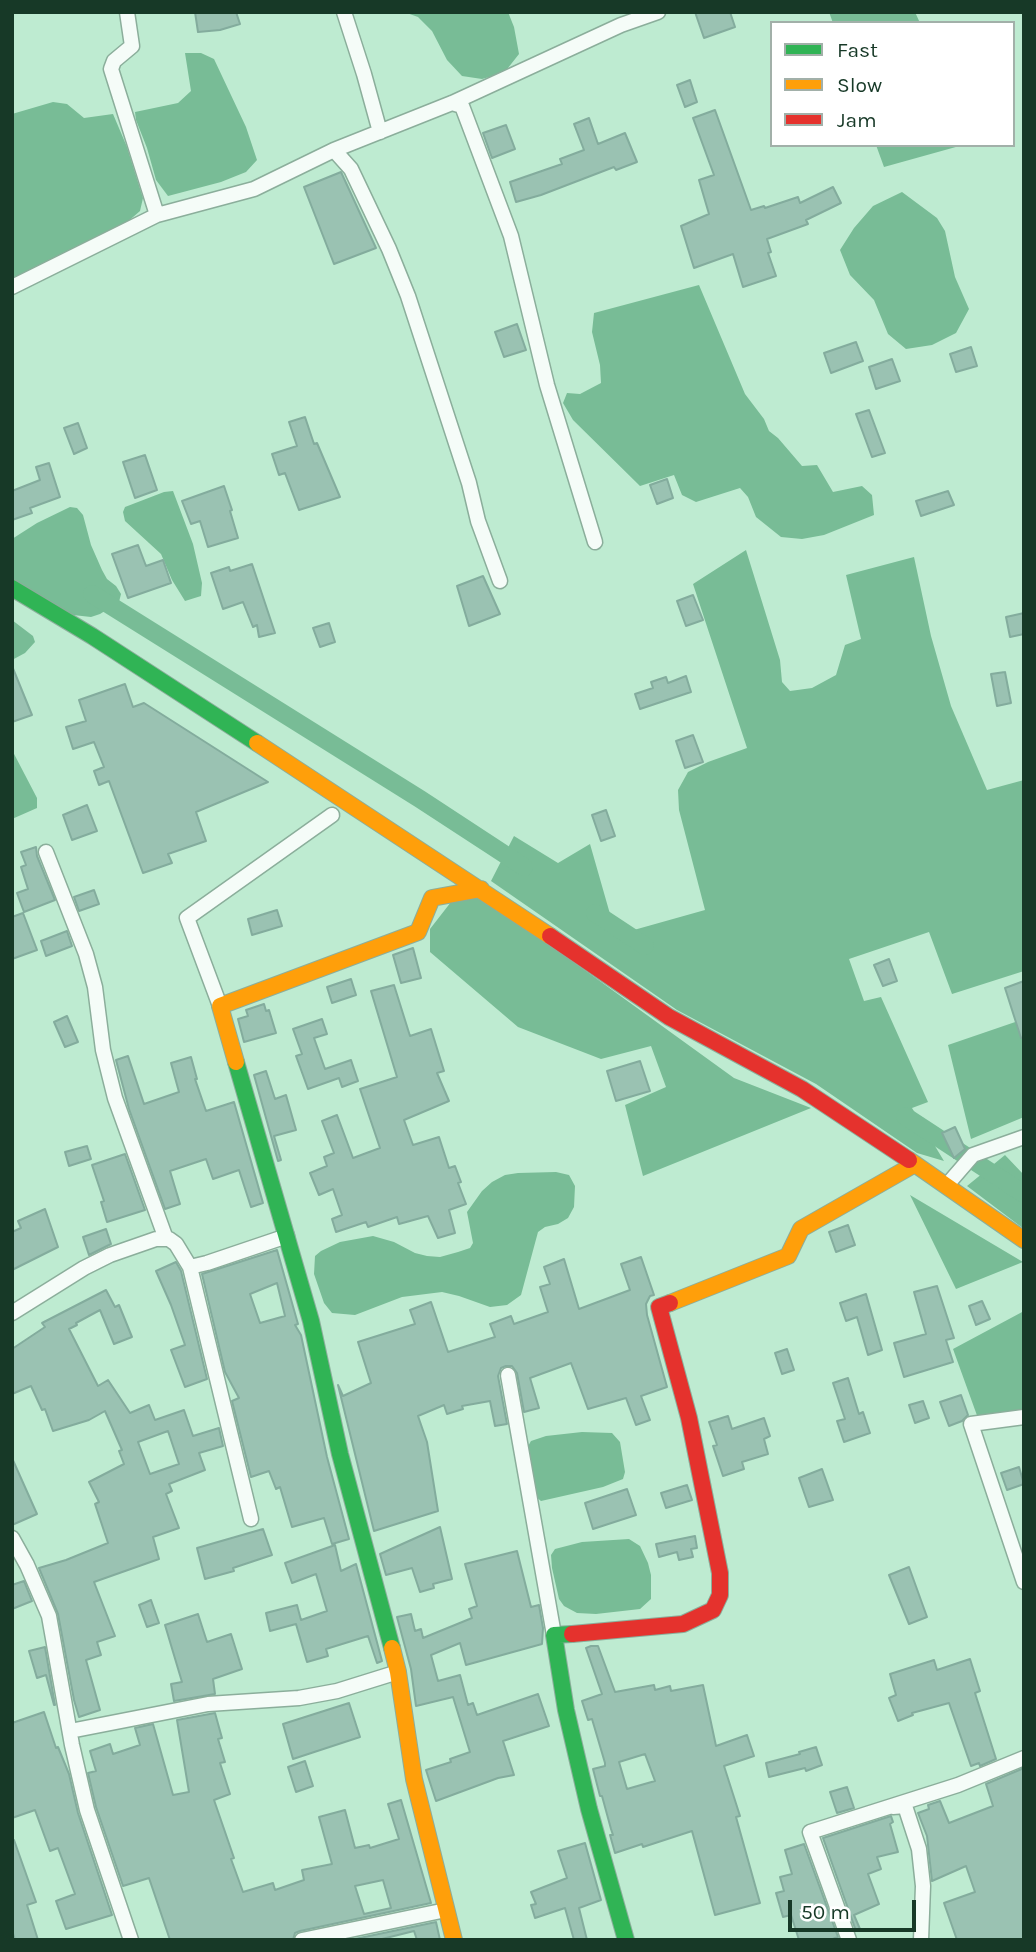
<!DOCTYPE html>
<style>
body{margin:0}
#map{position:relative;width:1036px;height:1952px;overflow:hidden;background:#beebd1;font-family:Karla,sans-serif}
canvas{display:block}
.frame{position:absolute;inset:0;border:14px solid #173927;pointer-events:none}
.legend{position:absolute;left:770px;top:21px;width:245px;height:126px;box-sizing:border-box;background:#fff;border:2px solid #a2b0a9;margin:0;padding:9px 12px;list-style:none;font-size:21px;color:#173927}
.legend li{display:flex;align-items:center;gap:14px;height:35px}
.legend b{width:35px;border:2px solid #a2b0a9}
.scale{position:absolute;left:788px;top:1900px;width:128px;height:32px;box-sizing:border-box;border:4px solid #173927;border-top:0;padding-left:9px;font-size:21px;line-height:24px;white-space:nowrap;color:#173927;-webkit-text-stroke:5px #fff;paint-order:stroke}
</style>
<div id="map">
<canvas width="1036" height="1952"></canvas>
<div class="frame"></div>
<ul class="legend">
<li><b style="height:9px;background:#30b455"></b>Fast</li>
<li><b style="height:9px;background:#ff9f0a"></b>Slow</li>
<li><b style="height:9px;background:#e5322d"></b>Jam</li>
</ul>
<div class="scale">50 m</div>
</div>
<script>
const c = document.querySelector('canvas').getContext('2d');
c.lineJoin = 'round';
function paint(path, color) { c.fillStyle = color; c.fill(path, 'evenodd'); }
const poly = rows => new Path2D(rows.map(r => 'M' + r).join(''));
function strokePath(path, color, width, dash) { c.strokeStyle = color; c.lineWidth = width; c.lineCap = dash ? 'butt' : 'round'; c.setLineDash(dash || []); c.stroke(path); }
paint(poly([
 [404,12,508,12,514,27,519,54,504,73,482,79,462,76,447,60,432,31,418,17],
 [829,12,915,12,920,23,833,23],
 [185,53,201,53,214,59,246,127,257,160,246,172,221,182,168,196,156,180,147,148,136,120,135,112,178,103,191,91],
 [53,102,67,104,84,118,113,114,127,147,143,198,140,211,125,224,12,279,12,114],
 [876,145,963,145,884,167],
 [902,192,937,218,945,231,955,277,969,309,956,333,932,345,906,349,888,334,874,300,850,275,840,250,854,228,873,206],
 [699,285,745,394,764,419,769,431,778,438,802,466,817,465,833,492,862,486,872,495,874,515,824,535,802,539,781,537,756,517,748,497,740,488,696,502,682,495,674,475,640,486,573,420,563,403,567,393,580,394,601,383,600,365,592,332,594,313],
 [173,491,193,544,202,583,201,596,185,601,172,580,161,554,125,521,123,512,125,507,164,492],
 [70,507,77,508,83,515,91,545,102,570,107,579,116,586,121,594,119,602,100,614,91,617,73,615,12,579,12,539,37,523],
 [746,550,780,660,782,682,790,691,812,688,836,675,845,645,861,639,846,575,914,557,931,636,951,706,987,790,1024,780,1024,971,952,994,929,932,849,959,864,1001,881,997,928,1102,912,1108,944,1161,917,1153,816,1084,677,1010,491,881,514,836,558,863,590,844,616,935,705,910,679,810,678,790,688,772,708,762,747,748,693,584],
 [12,620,33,636,35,642,25,653,12,660],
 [12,750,37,798,37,808,12,819],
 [478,893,734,1078,811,1108,643,1176,625,1105,666,1087,651,1046,601,1059,518,1027,430,952,430,929,451,902],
 [1024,1019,1024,1117,971,1139,948,1045],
 [1005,1155,1024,1175,1024,1229,967,1186],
 [556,1172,569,1175,575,1186,574,1207,568,1218,558,1224,545,1227,538,1232,521,1295,507,1305,490,1307,459,1296,442,1292,402,1297,355,1315,332,1313,324,1303,314,1274,315,1256,321,1251,340,1242,373,1236,394,1242,415,1253,427,1256,440,1257,458,1252,470,1248,473,1243,467,1212,482,1191,492,1182,505,1175,518,1173],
 [910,1195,1023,1262,956,1289],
 [1024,1311,1024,1410,979,1421,953,1349],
 [582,1432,612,1433,620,1442,625,1472,623,1479,603,1487,541,1501,535,1496,527,1448,531,1441,546,1436],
 [629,1539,640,1546,648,1563,651,1575,651,1599,640,1609,596,1614,577,1613,564,1606,559,1599,552,1568,551,1555,555,1549,582,1542]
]), '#78bc96');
strokePath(poly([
 [92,594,420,799,524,867],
 [595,913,645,946],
 [905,1116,1024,1194]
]), '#78bc96', 18);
const building = poly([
 [195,12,236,12,240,24,220,30,198,32,195,12],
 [695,12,730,12,735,27,704,38,695,12],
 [690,80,697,102,685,107,677,85,690,80],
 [715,110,751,210,764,206,765,208,798,197,800,203,833,187,841,203,806,220,808,224,767,239,771,252,768,253,776,276,743,287,733,254,694,268,681,226,709,214,699,180,714,175,693,118,715,110],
 [589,118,598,144,625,133,637,162,616,170,614,167,541,195,516,202,510,182,562,164,560,159,584,150,574,124,589,118],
 [506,125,515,149,492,158,483,133,506,125],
 [341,172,376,248,334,264,304,187,341,172],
 [517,324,526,350,504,357,495,332,517,324],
 [856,342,863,361,831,373,824,353,856,342],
 [971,347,977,366,956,372,950,354,971,347],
 [892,359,900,381,876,389,869,367,892,359],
 [869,410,885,453,872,457,856,414,869,410],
 [305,417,314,444,317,443,340,497,299,510,285,473,279,475,272,454,297,446,289,422,305,417],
 [78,423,87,448,74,454,64,428,78,423],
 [145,455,157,490,135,498,123,462,145,455],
 [49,463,60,497,30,508,32,513,12,520,12,491,40,480,36,467,49,463],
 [667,479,673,498,657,504,650,485,667,479],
 [224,486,232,510,230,511,238,538,208,547,200,521,191,524,182,501,224,486],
 [948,491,954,505,921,516,916,501,948,491],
 [138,545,146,566,163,560,171,583,128,598,112,554,138,545],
 [252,564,275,633,259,637,257,625,253,627,243,602,223,609,211,573,229,567,230,571,252,564],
 [483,576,500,614,469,626,457,586,483,576],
 [693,595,703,620,686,626,677,601,693,595],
 [1024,613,1024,634,1010,637,1006,617,1024,613],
 [329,623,335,642,320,647,313,628,329,623],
 [12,666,32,715,12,722,12,666],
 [1005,672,1011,703,997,706,991,674,1005,672],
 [686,676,691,692,640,709,635,694,653,688,651,682,666,677,668,683,686,676],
 [125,684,133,707,144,703,268,782,196,812,206,841,168,854,172,863,143,873,109,781,99,785,94,771,104,767,94,742,73,749,66,727,86,721,79,700,125,684],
 [693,735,703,762,685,768,676,741,693,735],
 [87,805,97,831,72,840,63,815,87,805],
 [606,810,615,836,601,841,592,815,606,810],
 [36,847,37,856,55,900,24,912,17,893,28,889,21,867,26,865,21,852,36,847],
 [94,890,99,904,79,911,74,897,94,890],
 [277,910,282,926,252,935,248,919,277,910],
 [23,913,37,950,12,959,12,917,23,913],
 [67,931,72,946,46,956,41,941,67,931],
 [413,948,421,978,401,983,393,955,413,948],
 [889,959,897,981,883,986,874,965,889,959],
 [351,979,356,995,332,1003,327,987,351,979],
 [1024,981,1024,1037,1021,1038,1005,988,1024,981],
 [394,985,410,1036,431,1029,444,1071,437,1073,449,1101,404,1120,413,1145,439,1137,449,1168,455,1166,461,1182,458,1183,466,1204,449,1210,455,1233,438,1238,428,1216,399,1224,397,1217,368,1227,366,1222,336,1232,332,1219,342,1215,333,1189,319,1195,310,1173,327,1166,324,1157,334,1153,322,1121,337,1115,353,1158,380,1148,360,1089,397,1077,371,991,394,985],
 [264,1004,266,1011,269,1010,276,1033,244,1042,238,1019,248,1016,246,1010,264,1004],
 [67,1016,78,1042,65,1047,54,1022,67,1016],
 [322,1019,327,1034,314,1038,325,1069,351,1060,358,1081,342,1087,339,1078,308,1089,296,1056,302,1054,293,1029,322,1019],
 [128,1056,144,1104,179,1092,171,1063,191,1057,197,1079,195,1079,206,1111,234,1102,263,1203,251,1207,239,1170,213,1179,206,1159,170,1171,180,1204,165,1209,129,1109,116,1060,128,1056],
 [640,1061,650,1091,616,1101,607,1071,640,1061],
 [266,1071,275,1099,286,1095,296,1130,274,1136,281,1160,278,1161,254,1075,266,1071],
 [955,1127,965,1149,954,1158,942,1133,955,1127],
 [87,1146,91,1159,69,1166,65,1152,87,1146],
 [125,1154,145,1210,107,1222,101,1202,104,1201,92,1165,125,1154],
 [45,1209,58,1247,12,1270,12,1232,21,1228,18,1221,45,1209],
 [848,1225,855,1245,836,1252,829,1232,848,1225],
 [106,1229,111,1244,89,1255,83,1237,106,1229],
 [277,1250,298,1324,295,1325,301,1335,327,1457,349,1539,332,1544,324,1518,292,1527,280,1487,276,1489,269,1471,251,1477,232,1401,239,1398,225,1372,202,1274,277,1250],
 [277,1283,285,1316,260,1323,250,1294,277,1283],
 [641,1257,654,1295,650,1296,646,1304,647,1315,667,1387,641,1396,650,1420,636,1425,626,1398,588,1409,571,1363,530,1378,539,1408,524,1412,517,1373,512,1366,506,1366,501,1368,498,1376,507,1424,495,1426,490,1401,462,1406,463,1409,447,1414,444,1405,418,1416,427,1442,438,1511,374,1531,338,1385,343,1396,371,1383,358,1342,415,1324,410,1310,431,1302,448,1352,495,1337,490,1324,511,1316,514,1324,548,1312,540,1287,550,1284,544,1267,564,1259,579,1309,630,1290,621,1264,641,1257],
 [176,1262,181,1271,207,1379,185,1387,171,1350,185,1345,171,1305,156,1271,176,1262],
 [937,1286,954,1338,946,1340,953,1362,904,1377,894,1343,926,1334,914,1292,937,1286],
 [106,1290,115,1307,119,1305,132,1337,114,1344,100,1310,76,1323,77,1325,69,1329,98,1386,108,1380,130,1413,149,1405,155,1420,184,1410,193,1436,219,1428,223,1446,199,1453,205,1470,169,1484,172,1491,166,1494,179,1528,153,1537,159,1559,94,1582,115,1636,97,1642,101,1655,86,1660,100,1710,79,1717,74,1700,58,1614,39,1568,66,1560,108,1543,95,1504,99,1502,89,1482,124,1464,119,1451,122,1450,105,1411,89,1420,53,1431,45,1409,42,1410,31,1386,12,1394,12,1349,45,1327,42,1323,106,1290],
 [168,1431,179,1464,150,1474,138,1442,168,1431],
 [866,1294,882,1350,868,1355,857,1317,846,1321,840,1303,866,1294],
 [982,1301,990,1319,976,1325,969,1306,982,1301],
 [787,1349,794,1370,782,1374,775,1353,787,1349],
 [848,1378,859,1414,863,1412,870,1433,844,1442,837,1421,845,1419,833,1383,848,1378],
 [961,1395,968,1415,962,1421,949,1426,940,1402,961,1395],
 [923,1401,929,1418,915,1423,909,1405,923,1401],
 [728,1416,732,1429,764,1418,770,1436,764,1439,768,1454,742,1462,744,1469,723,1476,713,1446,717,1445,709,1422,728,1416],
 [12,1458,37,1514,12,1525,12,1458],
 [1019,1467,1024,1484,1007,1490,1001,1473,1019,1467],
 [822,1469,833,1500,809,1507,799,1478,822,1469],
 [687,1485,692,1500,666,1508,661,1493,687,1485],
 [627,1489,636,1515,593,1529,585,1503,627,1489],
 [440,1527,452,1579,433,1584,434,1588,420,1592,412,1568,386,1575,380,1554,440,1527],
 [263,1529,272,1555,233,1568,234,1571,205,1579,197,1548,263,1529],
 [695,1536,697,1548,691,1549,693,1557,679,1560,677,1552,659,1557,656,1544,695,1536],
 [335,1545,341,1571,356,1564,382,1661,377,1663,368,1636,326,1649,328,1656,307,1662,296,1624,270,1631,266,1613,297,1605,301,1620,327,1611,316,1574,292,1583,285,1563,335,1545],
 [517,1551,531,1607,539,1605,543,1628,542,1644,466,1665,460,1643,431,1655,438,1681,460,1675,468,1705,473,1703,477,1715,538,1694,549,1726,503,1741,514,1775,498,1778,436,1801,426,1770,451,1762,450,1759,470,1752,453,1697,416,1706,411,1669,397,1617,411,1614,415,1631,421,1629,423,1638,472,1618,469,1609,477,1606,465,1564,517,1551],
 [909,1567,927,1617,909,1624,889,1575,909,1567],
 [24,1581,32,1601,12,1609,12,1585,24,1581],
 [151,1600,159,1623,147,1627,139,1605,151,1600],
 [198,1614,207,1642,231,1634,242,1669,213,1679,215,1694,174,1701,171,1684,182,1682,165,1625,198,1614],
 [591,1646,598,1646,615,1692,654,1685,655,1690,670,1686,671,1691,703,1685,716,1746,747,1735,754,1756,724,1766,740,1816,736,1817,760,1903,715,1915,692,1831,643,1847,642,1844,615,1853,610,1835,613,1835,611,1829,602,1796,600,1796,593,1769,605,1766,605,1763,592,1719,588,1720,582,1701,602,1694,586,1648,591,1646],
 [645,1754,655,1781,627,1789,619,1762,645,1754],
 [45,1647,55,1705,54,1705,46,1675,37,1678,29,1651,45,1647],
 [970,1659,980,1691,975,1693,996,1759,980,1766,979,1763,971,1766,949,1703,912,1713,913,1715,898,1721,889,1698,896,1695,890,1674,934,1660,937,1670,970,1659],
 [349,1703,360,1737,293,1759,283,1724,349,1703],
 [44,1712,56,1748,58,1747,69,1774,78,1813,112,1915,66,1929,56,1901,75,1894,58,1848,50,1851,35,1810,12,1818,12,1723,44,1712],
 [215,1713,222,1738,218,1739,225,1762,220,1763,230,1794,214,1800,234,1858,231,1859,243,1892,273,1883,275,1890,304,1880,302,1870,332,1864,319,1817,345,1810,355,1848,369,1845,370,1848,399,1839,388,1804,401,1800,431,1903,300,1931,295,1933,293,1940,170,1940,149,1878,123,1886,96,1807,88,1773,96,1771,90,1751,110,1744,113,1754,140,1745,135,1728,153,1724,173,1795,189,1792,177,1720,215,1713],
 [383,1880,391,1908,364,1914,355,1886,383,1880],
 [816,1747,822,1765,806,1771,805,1768,769,1777,766,1763,800,1754,799,1752,816,1747],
 [305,1761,313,1786,296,1792,288,1767,305,1761],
 [1024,1768,1024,1940,957,1940,944,1903,975,1892,966,1866,932,1881,927,1836,918,1813,929,1809,928,1805,940,1801,949,1823,993,1806,986,1784,1024,1768],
 [847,1787,854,1808,837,1813,830,1792,847,1787],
 [891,1816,893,1822,890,1824,898,1852,877,1857,881,1869,868,1874,879,1904,854,1915,860,1929,856,1931,823,1838,891,1816],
 [14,1840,36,1902,27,1905,38,1940,15,1940,12,1930,12,1841,14,1840],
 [585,1843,601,1900,579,1908,587,1940,574,1940,565,1908,535,1918,531,1905,536,1904,531,1892,567,1878,558,1851,585,1843],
 [804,1844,838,1937,830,1940,799,1940,791,1915,783,1917,776,1893,784,1891,780,1877,792,1874,785,1850,804,1844],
 [436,1922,440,1940,417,1940,414,1931,378,1940,350,1940,436,1922]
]);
paint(building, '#9ac2b2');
strokePath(building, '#83ac9d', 2);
const street = poly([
 [127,12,132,46,114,61,111,69,157,215],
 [344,12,364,74,380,132],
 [452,103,462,106,511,236,547,385,595,542],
 [334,150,351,169,389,249,408,296,469,483,478,521,500,581],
 [12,287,157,215,254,189,334,150,452,103,621,25,658,12],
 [46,852,86,954,95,987,103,1050,115,1098,166,1239],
 [220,1006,187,918,332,815],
 [947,1185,973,1155,1024,1137],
 [190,1267,251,1519],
 [12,1313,84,1268,110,1255,156,1239,169,1239,176,1244,190,1267,207,1263,287,1236],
 [508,1375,554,1635],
 [1024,1417,971,1424,1024,1582],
 [12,1538,27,1565,49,1616,72,1745,87,1810,131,1940],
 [70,1731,208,1704,299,1698,337,1691,398,1672],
 [893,1807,905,1806,919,1849,923,1886,921,1940],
 [302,1940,446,1910],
 [849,1940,810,1832,958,1785,1024,1758]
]);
const fast = poly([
 [12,588,92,636,257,743],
 [236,1062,311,1321,340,1454,392,1648],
 [572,1634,554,1635,566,1710,589,1809,626,1940]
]);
const slow = poly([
 [257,743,550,936],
 [236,1062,220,1006,418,932,432,898,481,889],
 [909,1160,1024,1240],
 [670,1303,788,1256,801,1229,915,1164],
 [392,1648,398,1672,414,1779,454,1940]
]);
const jam = poly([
 [550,936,669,1017,802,1089,909,1160],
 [572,1634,683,1624,713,1610,720,1595,720,1573,689,1418,659,1307,670,1303]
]);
strokePath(street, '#8bae9b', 17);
strokePath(fast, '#8bae9b', 18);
strokePath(slow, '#8bae9b', 18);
strokePath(jam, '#8bae9b', 18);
strokePath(street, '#f5fcf8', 14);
strokePath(fast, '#30b455', 16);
strokePath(slow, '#ff9f0a', 16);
strokePath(jam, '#e5322d', 16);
</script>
